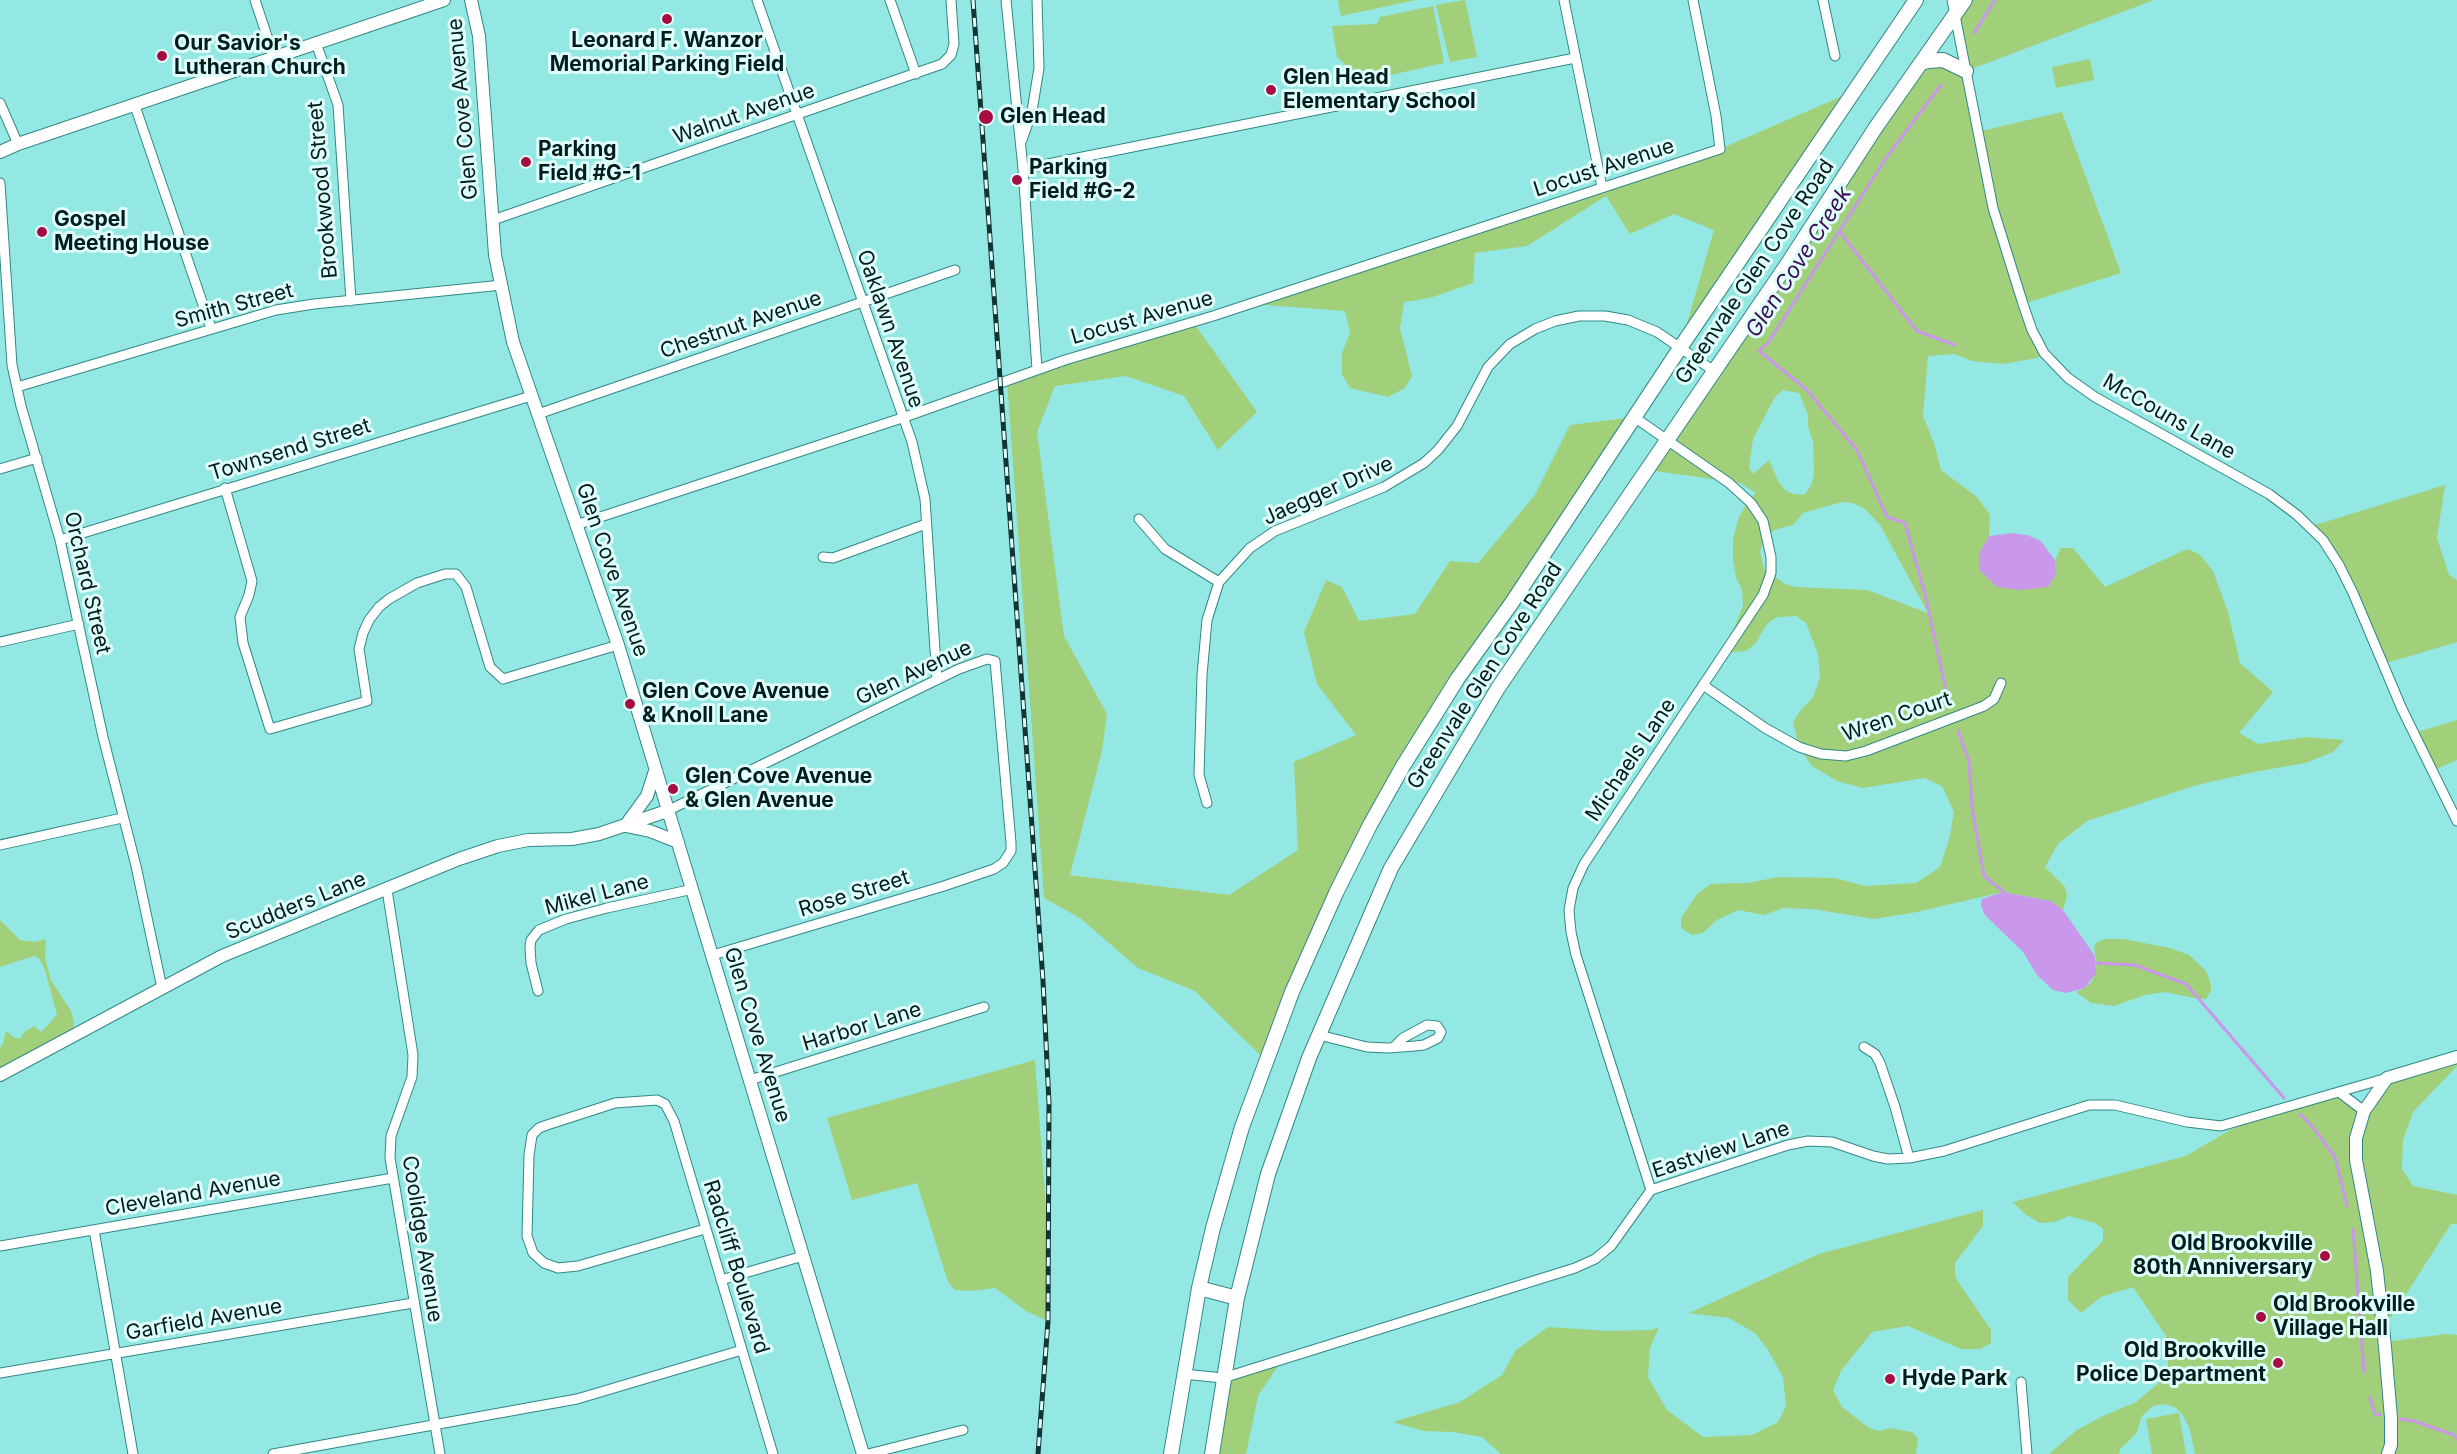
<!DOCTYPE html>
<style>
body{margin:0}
canvas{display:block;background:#93e8e3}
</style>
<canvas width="2457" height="1454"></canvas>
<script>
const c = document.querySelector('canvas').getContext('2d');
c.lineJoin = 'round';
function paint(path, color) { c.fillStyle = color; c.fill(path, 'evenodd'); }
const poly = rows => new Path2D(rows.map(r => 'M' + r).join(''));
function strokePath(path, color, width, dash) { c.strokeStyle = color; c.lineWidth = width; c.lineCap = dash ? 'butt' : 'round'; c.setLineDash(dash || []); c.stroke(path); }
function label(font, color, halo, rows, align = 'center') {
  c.font = font + ' Inter,sans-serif'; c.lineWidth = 6; c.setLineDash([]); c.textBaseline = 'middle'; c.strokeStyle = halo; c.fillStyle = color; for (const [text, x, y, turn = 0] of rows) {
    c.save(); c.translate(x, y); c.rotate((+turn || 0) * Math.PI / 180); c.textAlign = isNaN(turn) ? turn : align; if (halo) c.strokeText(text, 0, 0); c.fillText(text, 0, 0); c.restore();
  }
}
paint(poly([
 [1338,0,1416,0,1341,16],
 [1465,0,1477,57,1450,62,1436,5],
 [1965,0,2154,0,1966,71,1977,132,2062,112,2121,273,2023,304,2044,353,2037,358,2003,364,1972,361,1954,354,1928,356,1923,416,1935,446,1941,470,1977,497,1990,515,1989,536,1979,554,2056,575,2055,560,2061,548,2073,548,2105,587,2187,549,2199,554,2213,571,2228,612,2240,663,2273,692,2239,733,2258,744,2307,737,2344,740,2333,752,2305,763,2254,772,2197,785,2087,821,2058,844,2045,867,2065,887,2067,896,2063,910,2051,901,2003,892,1912,913,1874,919,1813,909,1783,908,1764,915,1738,910,1717,920,1703,933,1692,935,1681,928,1681,918,1698,893,1711,884,1747,883,1779,877,1835,878,1865,886,1916,883,1940,867,1949,839,1954,812,1942,786,1924,778,1863,788,1837,781,1812,766,1799,747,1793,722,1800,711,1813,697,1820,678,1818,654,1806,623,1796,616,1777,617,1767,624,1755,644,1746,651,1724,653,1743,606,1742,590,1736,577,1733,560,1733,539,1739,517,1748,501,1756,493,1740,483,1648,470,1921,63,1965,70,1954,16],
 [1783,390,1799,393,1808,415,1808,426,1813,442,1814,472,1812,484,1804,495,1793,494,1785,490,1778,481,1769,460,1753,474,1749,467,1753,439,1775,397],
 [1842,502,1853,503,1865,509,1880,525,1928,613,1867,590,1796,587,1785,584,1764,569,1760,552,1764,538,1777,529,1793,525,1803,513],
 [1433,6,1444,63,1355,83,1344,63,1337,57,1332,26,1377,24,1380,17],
 [2090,59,2094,80,2056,88,2052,67],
 [1854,91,1680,348,1714,230,1674,214,1630,234,1606,196,1527,246,1475,253,1473,283,1430,298,1404,302,1400,328,1412,376,1405,388,1388,397,1350,388,1342,374,1342,353,1350,333,1345,311,1252,304,1720,149],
 [1193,322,1257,412,1218,450,1184,396,1126,376,1055,386,1037,432,1064,636,1107,714,1102,751,1070,875,1229,895,1298,850,1294,762,1356,735,1317,684,1304,632,1326,580,1342,587,1359,621,1415,614,1450,561,1478,563,1535,495,1570,425,1634,417,1370,825,1265,1060,1195,991,1138,968,1080,918,1044,898,1007,380],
 [2445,485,2437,538,2449,575,2457,580,2457,642,2383,664,2353,593,2309,527],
 [2457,720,2457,760,2432,771,2414,733],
 [0,920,20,940,35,942,46,939,45,958,51,980,71,1011,74,1022,73,1029,0,1068,0,1048,3,1043,6,1031,15,1038,21,1038,24,1032,34,1026,41,1032,57,1015,45,970,39,958,34,956,0,967],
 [2104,939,2123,939,2170,948,2189,955,2206,971,2211,984,2211,991,2206,999,2198,999,2166,992,2145,995,2114,1006,2091,1003,2076,992,2085,988,2092,981,2097,964,2094,948,2096,943],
 [2457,1058,2457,1066,2413,1112,2403,1140,2402,1169,2413,1186,2457,1195,2457,1224,2451,1224,2383,1330,2385,1342,2446,1334,2457,1335,2457,1454,2195,1454,2190,1430,2183,1415,2176,1408,2166,1404,2153,1406,2142,1416,2136,1434,2120,1449,2119,1454,2049,1454,2077,1430,2101,1417,2136,1402,2161,1381,2168,1366,2166,1336,2133,1287,2101,1297,2081,1313,2068,1300,2068,1277,2103,1241,2103,1229,2095,1223,2069,1216,2054,1222,2040,1223,2025,1214,2013,1202,2186,1156,2247,1120,2339,1092,2360,1110,2388,1080],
 [1035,1060,1049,1250,1048,1321,1026,1311,995,1288,970,1291,955,1290,948,1282,917,1183,852,1200,827,1118],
 [1983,1210,1983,1226,1955,1263,1955,1277,1991,1330,1991,1343,1980,1349,1961,1349,1908,1326,1872,1332,1841,1371,1833,1390,1842,1407,1869,1428,1879,1431,1890,1428,1912,1432,1918,1438,1916,1454,1501,1454,1482,1437,1452,1432,1424,1431,1393,1422,1460,1402,1502,1375,1516,1350,1548,1327,1609,1331,1651,1330,1659,1327,1650,1348,1648,1377,1667,1410,1703,1437,1752,1435,1778,1422,1786,1406,1783,1377,1768,1350,1755,1333,1729,1318,1689,1313,1819,1254],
 [1282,1360,1258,1396,1246,1454,1212,1454,1223,1378],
 [2179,1413,2186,1454,2152,1454,2146,1419]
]), '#a2cf79');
paint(poly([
 [2013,533,2027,535,2041,541,2055,560,2056,575,2048,587,2019,590,1997,587,1979,570,1979,554,1989,536],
 [2003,892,2051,901,2063,910,2095,956,2096,973,2085,988,2066,993,2053,990,2037,975,2023,952,1985,915,1981,906,1982,899]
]), '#c998ea');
strokePath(poly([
 [1974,33,1995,0],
 [1941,85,1886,158,1768,343,1759,351,1806,389,1857,450,1887,517,1905,523,1925,594,1949,704],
 [1840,232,1917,331,1955,345],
 [1958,731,1969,761,1972,807,1984,876,2005,893],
 [2095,963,2135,965,2186,984,2284,1098],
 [2300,1114,2312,1126,2335,1157,2347,1206],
 [2353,1229,2364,1372],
 [2370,1397,2375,1414,2380,1415],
 [2400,1419,2414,1421,2454,1435,2457,1439]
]), '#c998ea', 3);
const street = poly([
 [255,0,274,57],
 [757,0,912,442,925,499,937,680],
 [890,0,916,74],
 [1006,0,1023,169,1037,369],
 [1564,0,1602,187],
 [1823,0,1835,56],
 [1952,0,1993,208,2023,304,2032,330,2044,353,2068,378,2095,397,2269,494,2297,515,2323,540,2339,565,2353,593,2402,709,2457,821],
 [316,43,338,105,351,301],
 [0,103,18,144],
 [135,106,211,328],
 [1022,140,1032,111,1039,68,1037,0],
 [1023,169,1575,58],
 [0,183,12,365,21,406,60,540,103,737,136,866,162,988],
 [493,220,942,64,951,55,954,44,951,0],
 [17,387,276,310,314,304,502,285],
 [538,414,955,270],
 [1634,417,1729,483,1751,503,1763,521,1771,557,1771,573,1763,595,1584,864,1573,888,1569,910,1571,932,1576,955,1651,1190],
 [0,469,37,458],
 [225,488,252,581,249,595,240,617,243,643,270,729,367,701,359,649,363,633,369,620,379,607,389,599,417,583,445,574,456,574,466,587,490,667,503,679,618,645],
 [1139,519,1165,549,1219,582],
 [576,525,902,418,1065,360,1213,316,1720,149,1716,116,1693,0],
 [60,540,531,396],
 [823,557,833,558,926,524],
 [0,642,79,624],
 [1703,685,1765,728,1799,747,1821,754,1846,756,1866,751,1984,706,1994,699,2001,683],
 [1207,803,1199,775,1202,675,1207,620,1219,582,1250,548,1275,531,1384,487,1424,463,1438,450,1457,426,1488,367,1510,344,1535,329,1555,321,1579,316,1605,316,1628,320,1657,332,1714,371],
 [667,811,959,669,987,659,995,661,1011,843,1011,851,1003,863,994,869,944,886,713,955],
 [0,845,122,818],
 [387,890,413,1055,412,1077,391,1136,390,1158,440,1454],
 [538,991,531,963,530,947,531,940,539,930,566,919,607,908,693,889],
 [1319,1035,1367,1047,1388,1048,1415,1046,1424,1045,1438,1038,1441,1032,1437,1026,1427,1025,1403,1038,1394,1047],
 [1864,1047,1875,1054,1880,1063,1895,1107,1909,1158],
 [750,1080,984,1007],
 [2339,1092,2364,1111],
 [705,1229,578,1266,558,1268,544,1263,533,1253,527,1236,529,1155,532,1135,539,1128,547,1125,615,1103,657,1100,665,1104,674,1121,773,1454],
 [94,1230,133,1454],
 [0,1246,393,1178],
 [721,1280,803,1256],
 [0,1373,413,1303],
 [1183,1374,1223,1378,1575,1268,1595,1259,1611,1246,1651,1190,1788,1145,1808,1141,1832,1142,1873,1156,1888,1159,1909,1158,1944,1151,2089,1105,2115,1105,2187,1122,2221,1126,2387,1078],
 [2021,1382,2027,1454],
 [273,1454,577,1399,742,1350],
 [868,1454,963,1430]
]);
const secondary = poly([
 [471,0,479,36,495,255,513,342,618,645,863,1454],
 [0,152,18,144,444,0],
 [625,826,647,796,655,771],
 [626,826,650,831,678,842],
 [0,1075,222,956,459,859,498,846,528,840,572,839,599,834,667,811],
 [2388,1454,2391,1445,2391,1418,2385,1347,2377,1271,2356,1160,2356,1138,2364,1111,2387,1078,2457,1057]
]);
const primary = poly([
 [1921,63,1928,61,1943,60,1966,71],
 [1199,1288,1237,1298],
 [1171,1454,1199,1288,1213,1228,1242,1127,1292,992,1336,893,1370,825,1403,766,1458,678,1511,604,1680,348,1916,0],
 [1212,1454,1237,1298,1268,1174,1309,1058,1391,868,1498,688,1786,266,1876,127,1965,0]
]);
strokePath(street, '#308885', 11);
strokePath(secondary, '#308885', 14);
strokePath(primary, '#308885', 16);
strokePath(street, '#fff', 9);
strokePath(secondary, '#fff', 12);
strokePath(primary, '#fff', 14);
const rail = poly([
 [973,0,1043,981,1049,1103,1048,1321,1038,1454]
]);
strokePath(rail, '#133432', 5);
strokePath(rail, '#dffefc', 3, [9]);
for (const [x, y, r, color] of [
 [667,19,6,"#a60d40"],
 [162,56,6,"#a60d40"],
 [1271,90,6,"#a60d40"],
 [986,117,8,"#a60d40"],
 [526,162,6,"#a60d40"],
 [1017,180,6,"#a60d40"],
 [42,232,6,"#a60d40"],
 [630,704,6,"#a60d40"],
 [673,789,6,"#a60d40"],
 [2325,1256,6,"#a60d40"],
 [2261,1317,6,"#a60d40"],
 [2278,1363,6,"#a60d40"],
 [1890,1379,6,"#a60d40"]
]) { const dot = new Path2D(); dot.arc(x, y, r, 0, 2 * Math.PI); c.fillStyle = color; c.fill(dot); strokePath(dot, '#dffefc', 2); }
label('bold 21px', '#031d1c', '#dffefc', [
 ["Leonard F. Wanzor",667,41,"center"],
 ["Memorial Parking Field",667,65,"center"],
 ["Our Savior's",174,44],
 ["Lutheran Church",174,68],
 ["Glen Head",1283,78],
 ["Elementary School",1283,102],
 ["Glen Head",1000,117],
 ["Parking",538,150],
 ["Field #G-1",538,174],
 ["Parking",1029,168],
 ["Field #G-2",1029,192],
 ["Gospel",54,220],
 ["Meeting House",54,244],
 ["Glen Cove Avenue",642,692],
 ["& Knoll Lane",642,716],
 ["Glen Cove Avenue",685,777],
 ["& Glen Avenue",685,801],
 ["Old Brookville",2313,1244,"right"],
 ["80th Anniversary",2313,1268,"right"],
 ["Old Brookville",2273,1305],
 ["Village Hall",2273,1329],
 ["Old Brookville",2266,1351,"right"],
 ["Police Department",2266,1375,"right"],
 ["Hyde Park",1902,1379]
], 'left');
label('21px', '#031d1c', '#dffefc', [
 ["Glen Cove Avenue",463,109,-95],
 ["Walnut Avenue",744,114,-19],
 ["Locust Avenue",1604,168,-18],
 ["Brookwood Street",323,190,-95],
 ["Greenvale Glen Cove Road",1755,272,-56],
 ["Smith Street",234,306,-15],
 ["Locust Avenue",1142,318,-16],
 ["Chestnut Avenue",741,325,-19],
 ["Oaklawn Avenue",890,329,71],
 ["McCouns Lane",2169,417,30],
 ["Townsend Street",290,450,-17],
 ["Jaegger Drive",1328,491,-24],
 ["Glen Cove Avenue",612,570,71],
 ["Orchard Street",87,583,77],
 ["Glen Avenue",914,673,-25],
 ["Greenvale Glen Cove Road",1485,676,-57],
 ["Wren Court",1897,717,-19],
 ["Michaels Lane",1631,760,-56],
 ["Rose Street",854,894,-17],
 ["Mikel Lane",597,895,-15],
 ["Scudders Lane",296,906,-22],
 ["Harbor Lane",862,1027,-17],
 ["Glen Cove Avenue",757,1035,73],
 ["Eastview Lane",1721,1150,-18],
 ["Cleveland Avenue",193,1194,-10],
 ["Coolidge Avenue",422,1239,81],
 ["Radcliff Boulevard",736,1267,73],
 ["Garfield Avenue",204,1320,-10]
]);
label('italic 22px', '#3e0d56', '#dffefc', [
 ["Glen Cove Creek",1799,262,-57]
]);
</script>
